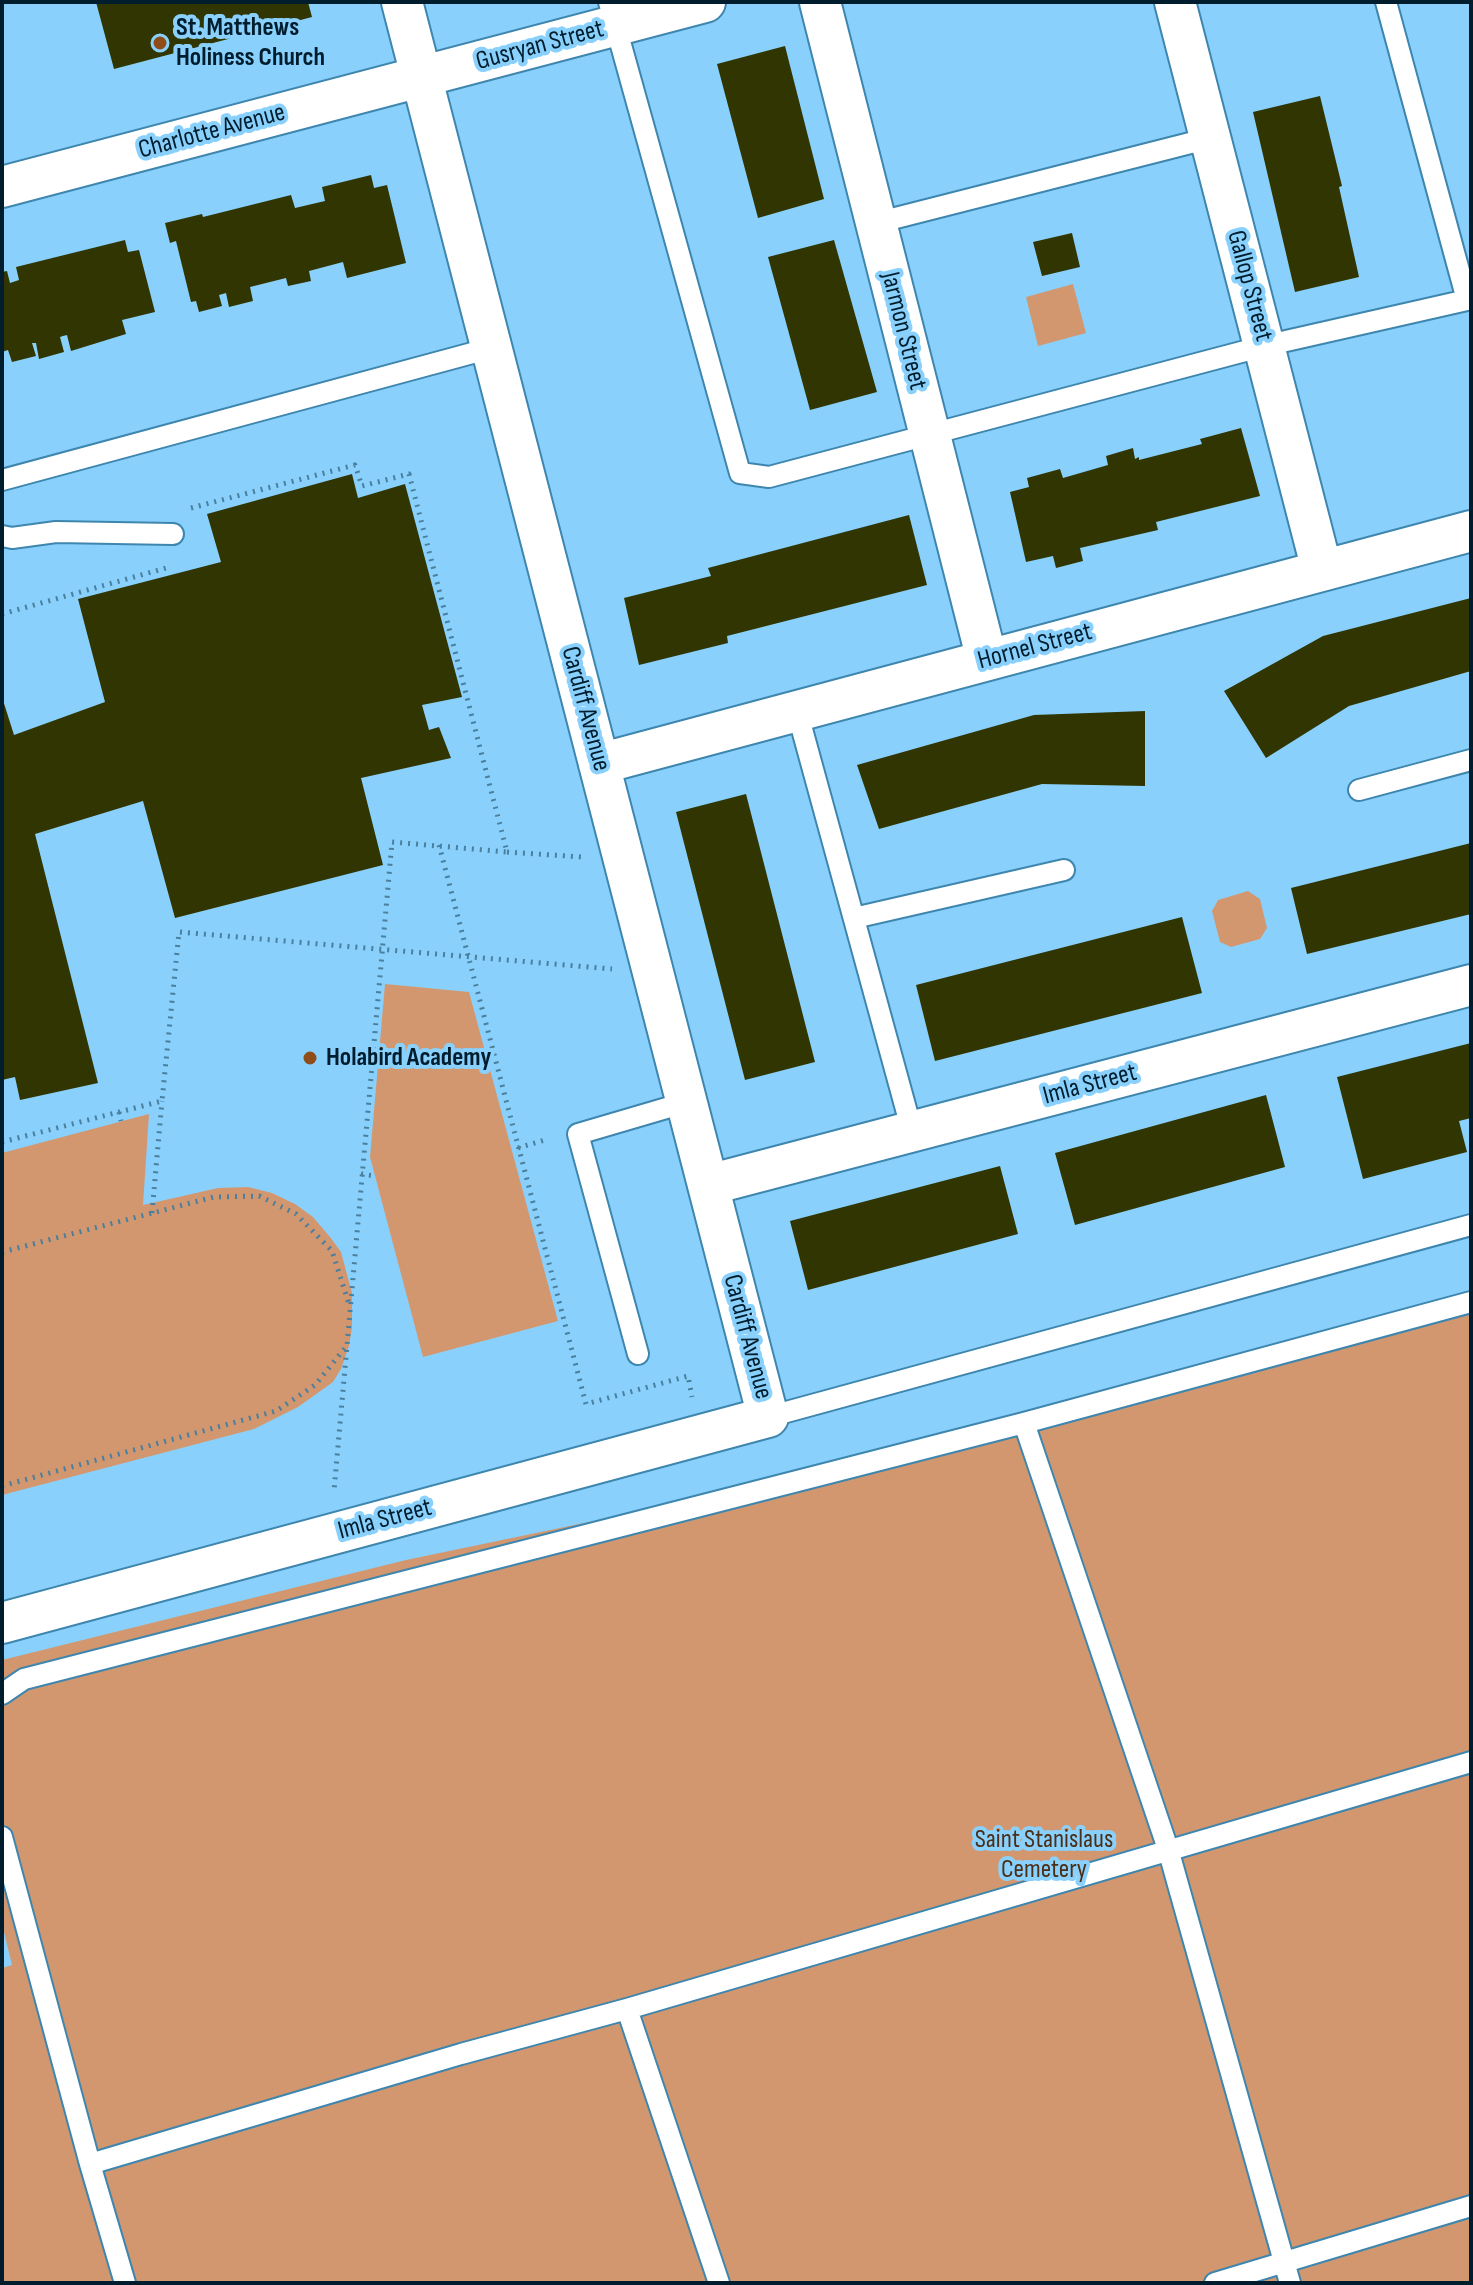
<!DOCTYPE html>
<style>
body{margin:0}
#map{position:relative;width:1473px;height:2285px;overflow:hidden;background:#89d1fc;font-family:"Sofia Sans Condensed",sans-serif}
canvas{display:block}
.frame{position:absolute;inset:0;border:4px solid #001d2d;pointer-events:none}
</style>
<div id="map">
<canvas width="1473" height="2285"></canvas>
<div class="frame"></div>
</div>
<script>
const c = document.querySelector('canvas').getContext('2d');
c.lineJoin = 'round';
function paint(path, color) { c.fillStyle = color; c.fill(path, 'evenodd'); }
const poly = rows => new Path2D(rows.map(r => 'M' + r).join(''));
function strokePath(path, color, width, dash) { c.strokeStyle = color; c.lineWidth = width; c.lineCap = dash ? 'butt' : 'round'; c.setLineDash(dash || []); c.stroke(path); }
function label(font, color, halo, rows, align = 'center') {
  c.font = font + ' "Sofia Sans Condensed",sans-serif'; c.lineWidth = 8; c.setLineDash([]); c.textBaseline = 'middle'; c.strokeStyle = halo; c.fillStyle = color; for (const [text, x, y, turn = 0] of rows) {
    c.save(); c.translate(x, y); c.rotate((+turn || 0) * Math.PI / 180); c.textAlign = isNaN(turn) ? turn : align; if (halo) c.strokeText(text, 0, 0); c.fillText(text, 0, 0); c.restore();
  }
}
paint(poly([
 [1073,284,1086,333,1038,346,1026,297],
 [1248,891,1260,899,1267,928,1260,939,1231,947,1220,942,1212,911,1218,900],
 [385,984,469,992,558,1321,423,1357,370,1157],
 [149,1114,143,1205,218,1188,248,1187,272,1193,295,1204,313,1217,330,1237,341,1252,352,1293,352,1327,349,1346,341,1369,333,1382,298,1407,254,1429,2,1495,2,1153],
 [1471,1291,1471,2283,2,2283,2,1968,12,1965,2,1924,2,1660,406,1560,829,1472]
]), '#d3976f');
paint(poly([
 [96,2,308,2,312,17,114,69],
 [785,46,824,199,758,218,717,64],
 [1320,96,1342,186,1339,187,1359,277,1295,292,1253,112],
 [371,175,374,188,387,185,406,263,347,278,343,262,309,271,311,281,288,286,286,278,250,287,253,301,229,307,226,293,219,295,222,306,199,312,196,301,191,302,176,241,170,243,165,223,202,214,203,217,291,195,295,208,325,201,322,187],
 [1072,233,1080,267,1042,276,1033,242],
 [125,240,128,252,139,250,155,312,122,320,126,334,71,351,67,335,63,336,60,337,64,352,39,359,36,343,32,343,36,356,12,362,8,350,2,352,2,272,7,271,10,283,19,280,16,267],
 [834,240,877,392,810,410,768,257],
 [1241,428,1260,496,1156,522,1158,530,1080,548,1083,561,1056,568,1053,556,1026,562,1010,492,1029,487,1027,478,1060,469,1063,478,1108,465,1106,456,1133,448,1135,459,1139,457,1139,460,1202,444,1200,439],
 [352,474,358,498,405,484,462,697,422,705,429,730,439,727,451,758,361,778,383,865,175,918,143,801,35,834,98,1083,20,1100,15,1077,2,1080,2,697,14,735,105,702,78,599,221,562,207,514],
 [909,515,927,585,727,636,728,643,639,665,624,598,711,576,708,568],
 [1471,598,1471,671,1349,706,1266,758,1224,691,1323,636],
 [1145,711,1145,786,1042,784,879,829,857,765,1034,715],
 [746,794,815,1062,745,1080,676,812],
 [1471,843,1471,914,1307,954,1291,888],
 [1182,917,1202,993,935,1061,916,985],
 [1471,1043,1471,1118,1459,1121,1467,1152,1363,1179,1337,1077],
 [1266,1095,1285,1167,1075,1225,1055,1153],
 [1000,1166,1018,1234,808,1290,790,1221]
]), '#303501');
const service = poly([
 [609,2,740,473,769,477,1264,346,1467,300,1386,2],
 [876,223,1210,138],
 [2,480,491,348],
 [2,536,12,538,56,532,173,534],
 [797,711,912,1131],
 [1359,790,1471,760],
 [854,918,1064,870],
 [638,1354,578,1134,687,1102],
 [768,1417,1471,1225],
 [1024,1423,1168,1849,1290,2283],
 [2,1694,24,1679,1024,1423,1471,1302],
 [2,1837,90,2164,125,2283],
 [627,2009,719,2283],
 [90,2164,461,2054,627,2009,1471,1762],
 [1215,2283,1471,2206]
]);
const minor = poly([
 [820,2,987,660],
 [1175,2,1322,570],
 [2,187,705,2],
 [599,764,1471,531],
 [708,1185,1471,985],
 [2,1623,768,1417,402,2]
]);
strokePath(service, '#3e86ae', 24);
strokePath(minor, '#3e86ae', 44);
strokePath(poly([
 [191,508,355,465,362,486,409,474,507,852,392,842,334,1491],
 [2,614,166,568],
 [439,845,586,1404,688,1376,692,1397],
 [507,852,582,857],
 [119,1112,121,1121],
 [2,1142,162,1101,179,932,612,969],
 [518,1148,548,1139],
 [361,1174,375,1176],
 [152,1213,162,1101],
 [2,1252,214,1197,259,1196,296,1214,332,1251,349,1304],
 [2,1486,276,1411,315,1385,345,1348]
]), '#4a7f9d', 5, [2, 6]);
strokePath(service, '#fff', 20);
strokePath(minor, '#fff', 40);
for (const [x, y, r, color] of [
 [160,43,8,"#8f4e19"],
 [310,1058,8,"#8f4e19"]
]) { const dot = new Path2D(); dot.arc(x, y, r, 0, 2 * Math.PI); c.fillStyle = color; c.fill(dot); strokePath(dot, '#89d1fc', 3); }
label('bold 26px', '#001d2d', '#89d1fc', [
 ["St. Matthews",176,28],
 ["Holiness Church",176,58],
 ["Holabird Academy",326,1058]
], 'left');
label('26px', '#001d2d', '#89d1fc', [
 ["Gusryan Street",540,46,-15],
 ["Charlotte Avenue",212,132,-15],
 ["Gallop Street",1249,286,75],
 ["Jarmon Street",903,331,76],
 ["Hornel Street",1035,647,-15],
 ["Cardiff Avenue",585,709,75],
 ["Imla Street",1090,1085,-15],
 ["Cardiff Avenue",747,1337,75],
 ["Imla Street",385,1520,-15]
]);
label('26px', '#4c2d15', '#89d1fc', [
 ["Saint Stanislaus",1044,1840],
 ["Cemetery",1044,1870]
]);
</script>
